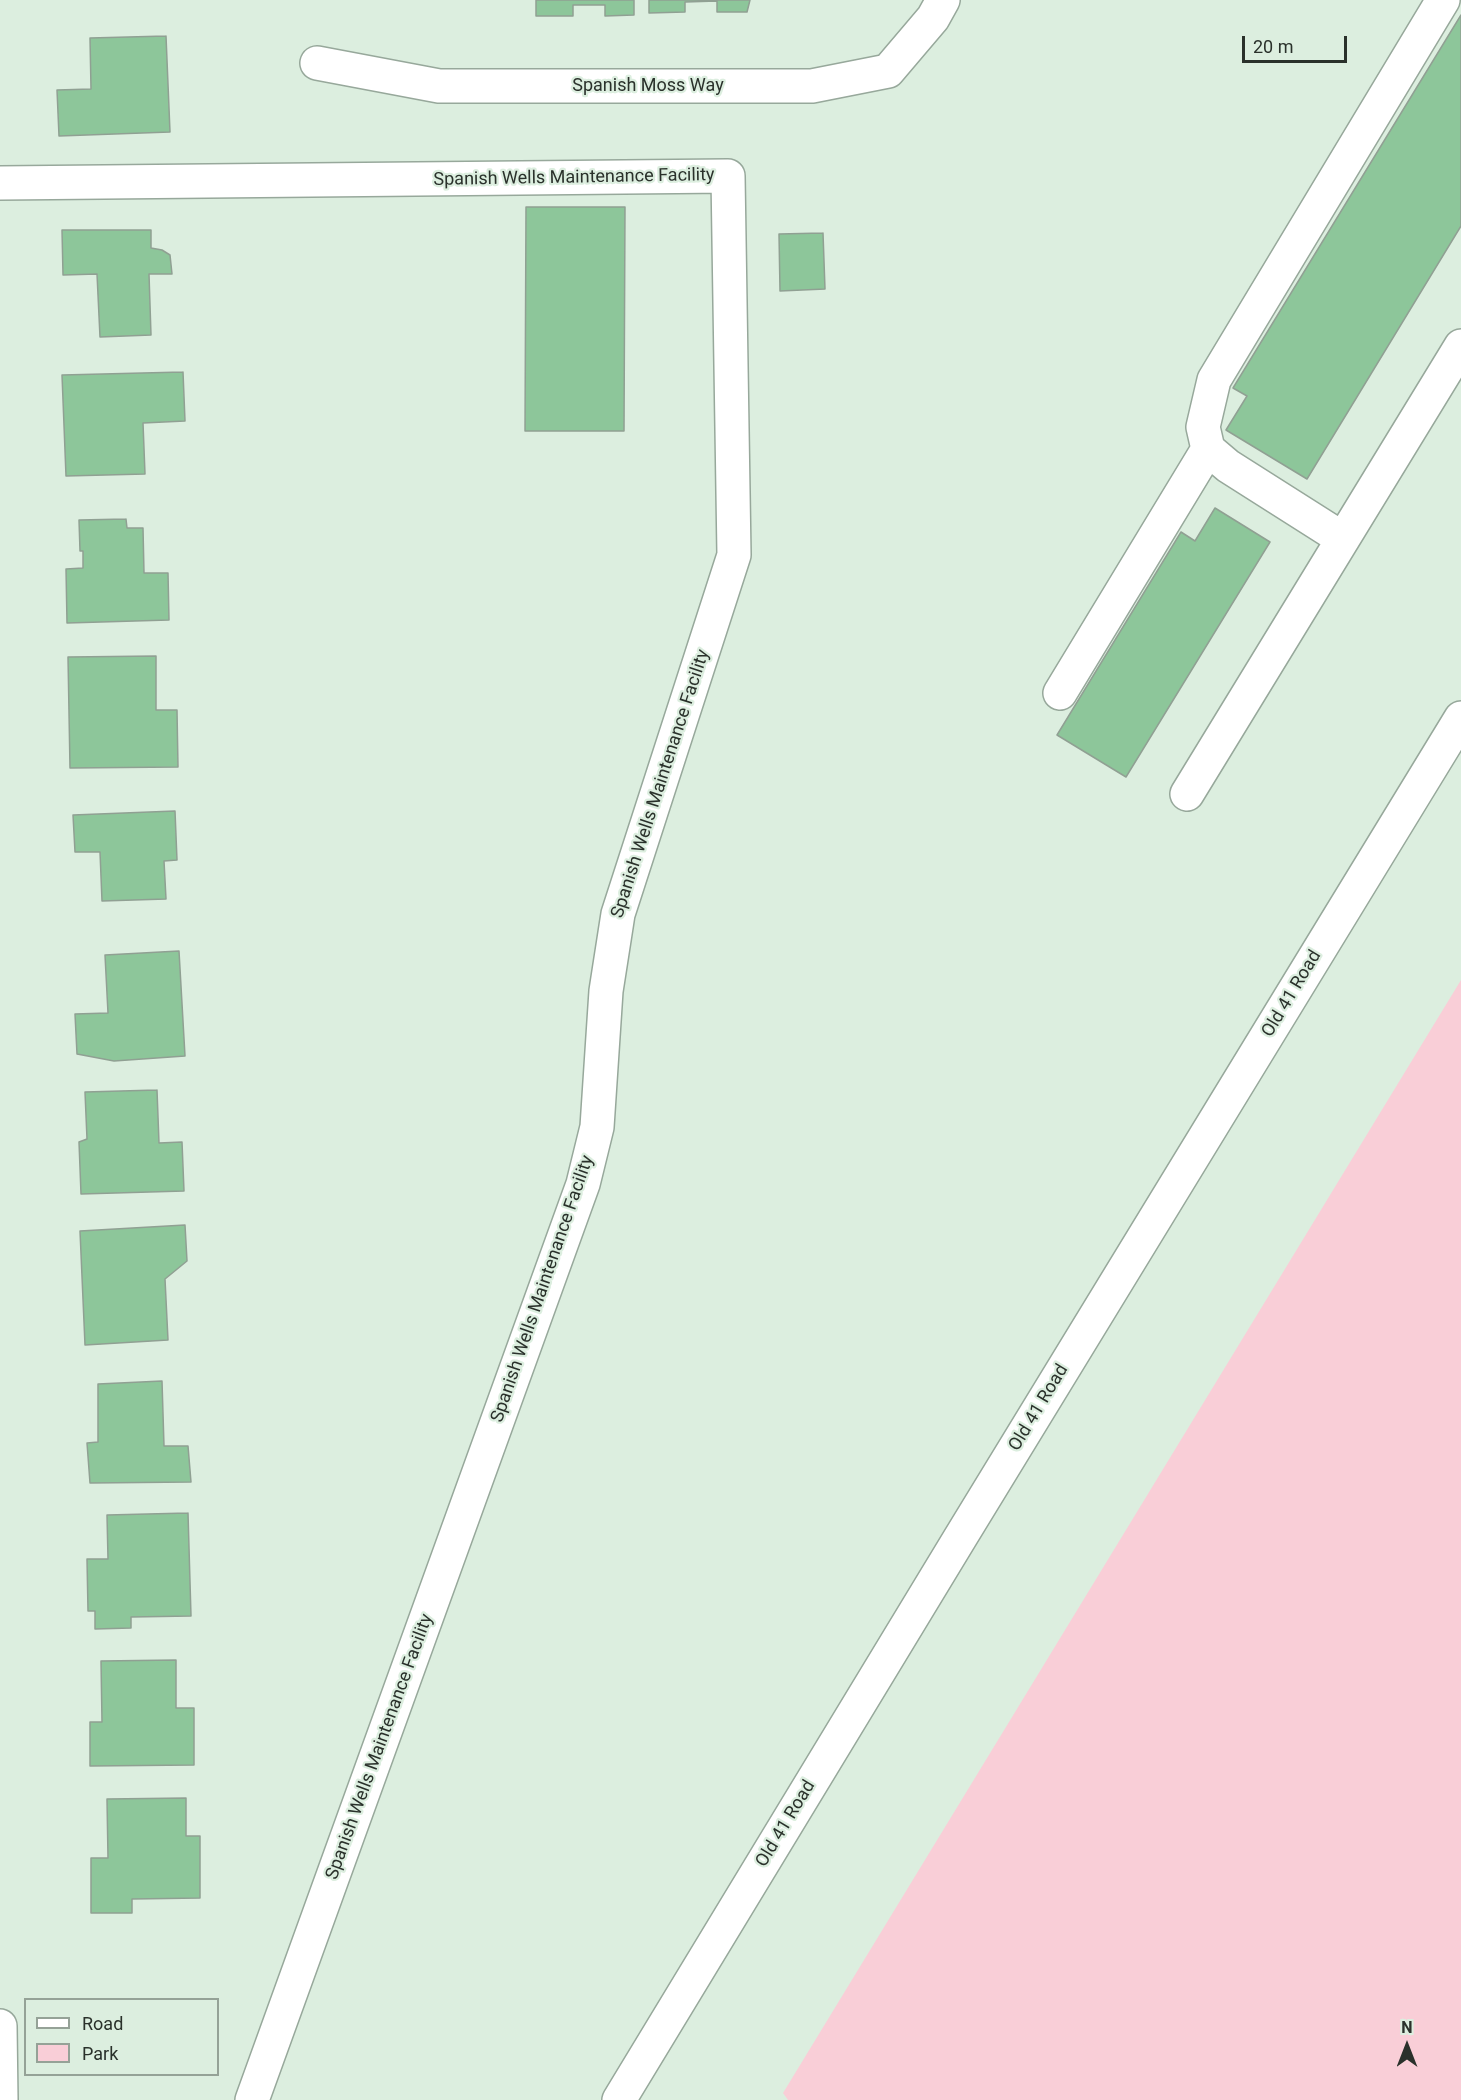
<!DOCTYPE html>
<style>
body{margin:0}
#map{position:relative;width:1461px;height:2100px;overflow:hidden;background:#dceedf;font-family:Roboto,sans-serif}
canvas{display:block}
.legend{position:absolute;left:24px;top:1998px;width:195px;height:78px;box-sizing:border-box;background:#dceedf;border:2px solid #95a297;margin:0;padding:8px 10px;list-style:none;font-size:18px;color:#2a312b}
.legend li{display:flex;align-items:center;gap:12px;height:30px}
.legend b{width:30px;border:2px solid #95a297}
.north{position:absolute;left:1377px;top:2016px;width:60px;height:60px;-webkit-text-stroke:4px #dceedf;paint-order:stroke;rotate:0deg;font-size:16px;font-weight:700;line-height:24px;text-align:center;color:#2a312b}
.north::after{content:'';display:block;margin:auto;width:21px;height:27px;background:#2a312b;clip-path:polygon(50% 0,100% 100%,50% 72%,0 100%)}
.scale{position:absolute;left:1242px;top:36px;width:105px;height:27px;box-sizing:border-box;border:3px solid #2a312b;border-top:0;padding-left:8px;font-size:18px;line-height:21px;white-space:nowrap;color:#2a312b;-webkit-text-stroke:4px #dceedf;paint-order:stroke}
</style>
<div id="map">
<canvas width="1461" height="2100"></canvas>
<ul class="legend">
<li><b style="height:8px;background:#fff"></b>Road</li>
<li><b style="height:16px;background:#f9ced7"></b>Park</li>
</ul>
<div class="north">N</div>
<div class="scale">20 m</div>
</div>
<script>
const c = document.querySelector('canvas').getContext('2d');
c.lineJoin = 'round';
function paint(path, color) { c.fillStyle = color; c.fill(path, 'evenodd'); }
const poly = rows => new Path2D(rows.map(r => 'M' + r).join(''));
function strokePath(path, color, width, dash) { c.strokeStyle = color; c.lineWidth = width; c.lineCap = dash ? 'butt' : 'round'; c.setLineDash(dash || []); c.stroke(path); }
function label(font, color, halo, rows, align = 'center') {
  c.font = font + ' Roboto,sans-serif'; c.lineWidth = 4.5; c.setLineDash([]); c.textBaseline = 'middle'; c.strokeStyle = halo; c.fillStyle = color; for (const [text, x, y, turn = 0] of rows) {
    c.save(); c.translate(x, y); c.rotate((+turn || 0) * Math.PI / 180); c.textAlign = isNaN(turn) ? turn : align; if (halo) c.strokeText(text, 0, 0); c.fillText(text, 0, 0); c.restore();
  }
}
paint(poly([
 [1461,980,1461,2100,788,2100,783,2093]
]), '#f9ced7');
const building = poly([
 [536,0,634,0,634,15,605,16,605,5,573,5,573,16,536,16,536,0],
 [649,0,750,0,747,12,717,12,717,1,685,2,685,12,649,13,649,0],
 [1461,15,1461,226,1307,479,1226,430,1247,396,1233,388,1461,15],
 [166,36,170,132,59,136,57,90,91,89,90,38,166,36],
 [526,207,625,207,624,431,525,431,526,207],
 [62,230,151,230,151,248,162,250,170,255,172,274,149,274,151,335,100,337,97,274,63,275,62,230],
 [823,233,825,289,780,291,779,234,823,233],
 [183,372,185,421,143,423,145,474,66,476,62,375,183,372],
 [1215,508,1270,542,1126,777,1057,735,1181,532,1195,541,1215,508],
 [126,519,127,528,143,528,144,573,168,573,169,620,67,623,66,569,83,568,83,551,80,551,79,520,126,519],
 [156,656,156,710,177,710,178,767,70,768,68,657,156,656],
 [175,811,177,860,164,861,166,899,102,901,100,852,75,852,73,815,175,811],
 [179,951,185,1056,114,1061,77,1054,75,1014,108,1013,105,955,179,951],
 [157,1090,159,1143,182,1142,184,1191,81,1194,79,1142,87,1139,85,1092,157,1090],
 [185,1225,187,1261,165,1279,168,1340,85,1345,80,1231,185,1225],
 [162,1381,164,1446,188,1446,191,1482,90,1483,87,1443,98,1442,98,1384,162,1381],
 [188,1513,191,1616,131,1617,131,1628,95,1629,95,1611,88,1611,87,1559,108,1559,107,1515,188,1513],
 [176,1660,176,1708,194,1708,194,1765,90,1766,90,1722,102,1722,101,1661,176,1660],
 [186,1798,186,1836,200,1836,200,1898,132,1899,132,1913,91,1913,91,1858,108,1858,107,1799,186,1798]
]);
paint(building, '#8dc69a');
strokePath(building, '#90a093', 1.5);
const minor = poly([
 [317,63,439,86,812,86,888,71,933,18,943,0],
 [0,183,728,176,734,555,618,914,606,991,597,1127,583,1184,252,2100],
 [1343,539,1228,466,1208,449,1203,427,1214,380,1443,0],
 [1060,693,1208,449],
 [1187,794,1461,346],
 [0,2026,1,2100],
 [619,2100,960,1538,1461,718]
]);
strokePath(minor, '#97a89b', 36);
strokePath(minor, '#fff', 33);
label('18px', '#2a312b', '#dceedf', [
 ["Spanish Moss Way",648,86],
 ["Spanish Wells Maintenance Facility",574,178,-1],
 ["Spanish Wells Maintenance Facility",661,784,-72],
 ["Old 41 Road",1292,994,-59],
 ["Spanish Wells Maintenance Facility",543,1289,-71],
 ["Old 41 Road",1039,1408,-59],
 ["Spanish Wells Maintenance Facility",380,1747,-70],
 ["Old 41 Road",786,1824,-59]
]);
</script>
